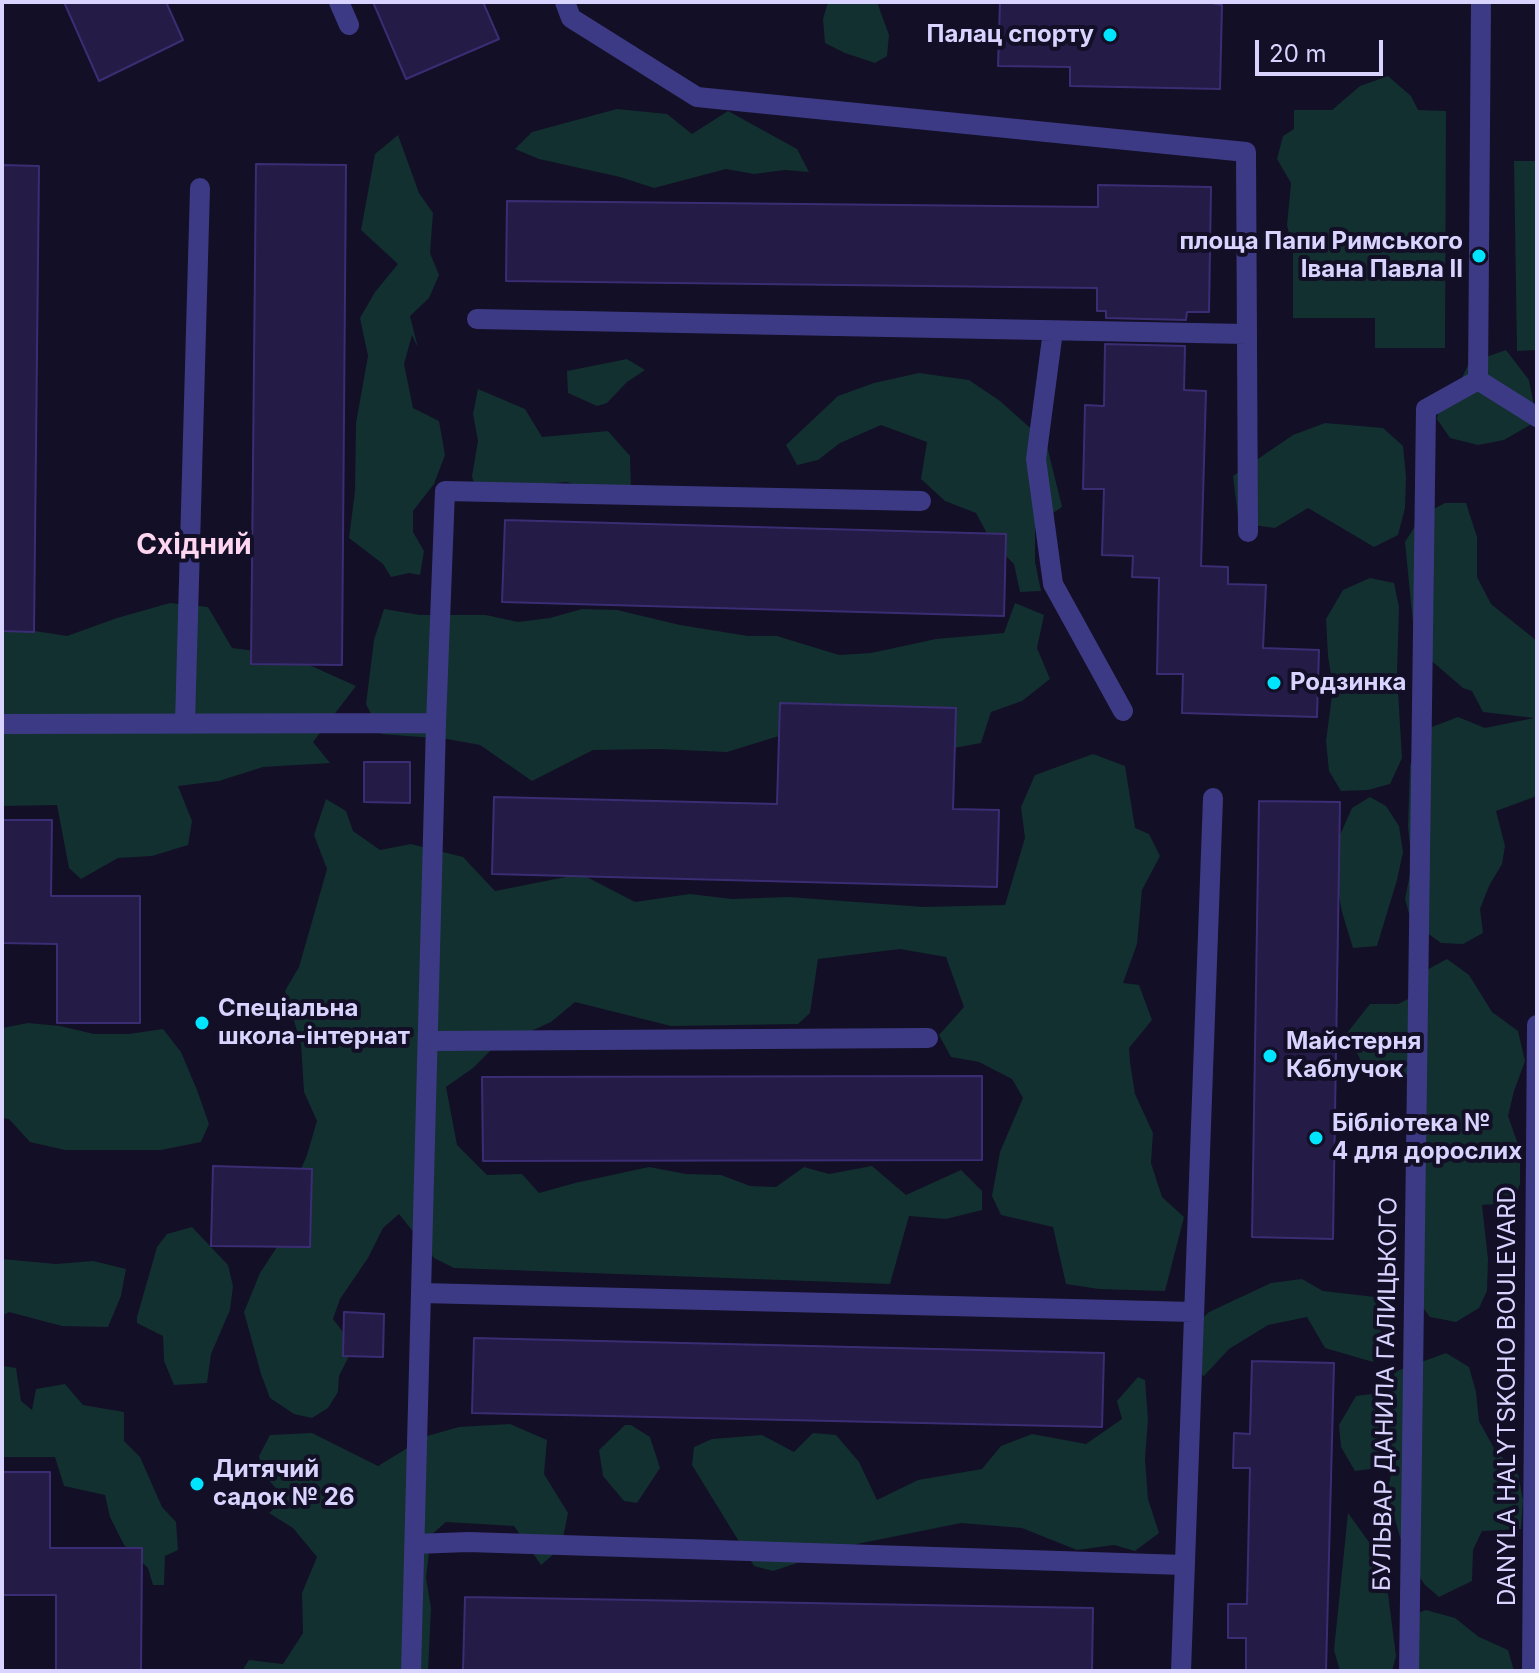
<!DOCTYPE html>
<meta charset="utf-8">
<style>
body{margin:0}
#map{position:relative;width:1539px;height:1673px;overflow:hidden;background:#130f26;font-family:Inter,sans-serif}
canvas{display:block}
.frame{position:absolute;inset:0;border:4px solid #d9d4ff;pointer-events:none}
.scale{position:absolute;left:1255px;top:40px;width:128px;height:36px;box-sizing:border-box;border:4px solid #d9d4ff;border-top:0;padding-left:10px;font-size:24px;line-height:28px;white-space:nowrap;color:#d9d4ff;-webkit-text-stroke:6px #130f26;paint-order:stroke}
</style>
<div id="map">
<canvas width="1539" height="1673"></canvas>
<div class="frame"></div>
<div class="scale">20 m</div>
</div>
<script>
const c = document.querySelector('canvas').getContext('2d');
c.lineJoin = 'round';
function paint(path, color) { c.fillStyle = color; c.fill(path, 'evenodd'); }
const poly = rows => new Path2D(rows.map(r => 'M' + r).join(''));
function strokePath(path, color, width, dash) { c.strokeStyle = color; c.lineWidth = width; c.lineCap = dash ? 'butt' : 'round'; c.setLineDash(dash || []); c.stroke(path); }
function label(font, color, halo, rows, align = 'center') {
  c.font = font + ' Inter,sans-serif'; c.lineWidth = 8; c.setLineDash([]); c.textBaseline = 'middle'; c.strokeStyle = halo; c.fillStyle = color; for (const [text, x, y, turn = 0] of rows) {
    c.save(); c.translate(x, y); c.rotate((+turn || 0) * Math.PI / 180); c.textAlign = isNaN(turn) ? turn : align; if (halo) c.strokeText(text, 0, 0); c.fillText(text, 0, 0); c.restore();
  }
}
paint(poly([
 [828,2,877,2,889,35,887,56,875,63,845,53,825,43,823,19],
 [1388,76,1411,96,1418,110,1446,111,1445,348,1375,348,1375,318,1293,318,1293,251,1287,225,1291,183,1277,159,1283,136,1294,129,1294,110,1332,110,1360,86],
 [617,109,667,114,692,134,728,111,797,149,809,172,785,170,754,174,726,169,654,188,620,177,539,159,515,149,532,132],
 [398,135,419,193,433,213,430,253,439,275,429,298,410,316,418,348,412,335,404,364,413,408,439,421,445,455,434,484,413,511,413,532,424,551,420,575,409,573,391,577,383,564,349,538,355,491,356,423,368,356,360,318,375,292,398,264,361,230,375,154],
 [1514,161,1537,161,1537,350,1517,351],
 [1506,350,1529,380,1534,406,1530,425,1504,440,1478,445,1450,438,1437,419,1441,401,1459,384,1469,363],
 [627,359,645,370,627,382,607,403,597,406,568,393,567,371],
 [919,373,969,380,1000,401,1046,442,1062,507,1035,525,1035,562,1041,591,1020,592,1014,564,991,541,976,513,945,501,921,479,927,442,881,425,840,443,818,460,797,465,786,445,838,396,874,383],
 [478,389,525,409,542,437,608,431,630,456,631,490,599,491,566,482,534,485,509,503,477,496,472,476,478,441,473,414],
 [1325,423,1383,428,1403,446,1406,477,1405,508,1398,535,1374,547,1308,508,1275,528,1252,525,1238,516,1233,476,1293,435],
 [1445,503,1466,503,1477,537,1477,577,1491,604,1537,641,1537,796,1496,811,1505,846,1502,864,1489,886,1480,909,1483,933,1463,944,1441,943,1411,921,1405,899,1412,864,1408,827,1410,766,1424,730,1458,717,1485,728,1534,718,1483,712,1472,691,1463,688,1419,650,1414,633,1405,542,1422,515],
 [1370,578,1394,583,1399,607,1397,674,1402,758,1390,784,1368,790,1341,791,1329,771,1326,741,1333,688,1328,656,1326,619,1343,590],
 [170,603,208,607,232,648,287,655,356,686,313,742,330,763,263,767,219,781,178,786,192,821,188,845,152,856,118,858,81,879,69,868,57,805,2,806,2,626,67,636,117,618],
 [1015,603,1044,615,1037,648,1050,679,1022,701,991,712,981,743,948,749,792,732,727,752,659,749,593,750,532,781,480,745,447,739,381,734,366,704,374,640,384,609,420,615,486,615,518,622,550,618,582,609,617,610,680,625,748,636,777,636,839,655,871,653,936,639,1004,633],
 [1093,754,1125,766,1135,828,1149,834,1160,856,1142,890,1137,944,1123,983,1139,985,1152,1020,1129,1048,1130,1062,1135,1094,1153,1133,1151,1163,1162,1197,1184,1217,1165,1291,1099,1289,1066,1284,1053,1227,1001,1215,992,1196,1000,1152,1023,1098,1012,1079,979,1062,951,1057,939,1035,964,1007,946,957,900,949,818,959,810,1013,798,1024,671,1026,575,1002,551,1022,492,1049,473,1068,446,1087,457,1145,487,1175,522,1174,539,1193,575,1183,649,1167,686,1174,721,1175,750,1186,776,1187,804,1167,829,1174,872,1166,906,1195,961,1170,982,1191,982,1210,946,1219,909,1216,890,1284,454,1268,434,1258,399,1214,383,1228,368,1258,340,1299,333,1319,346,1336,351,1352,339,1376,338,1392,328,1408,312,1418,294,1414,270,1398,261,1374,244,1312,260,1273,290,1227,287,1202,307,1155,317,1121,304,1092,301,1044,285,991,299,967,327,869,314,835,326,799,346,811,353,831,380,850,411,844,463,857,495,891,581,874,635,902,690,894,732,899,789,897,924,907,1005,905,1025,838,1021,807,1035,775],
 [1370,797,1386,806,1399,826,1403,852,1397,880,1377,946,1353,948,1342,912,1337,884,1340,835,1352,808],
 [1447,959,1469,975,1492,1012,1518,1031,1525,1061,1514,1091,1508,1116,1520,1150,1520,1184,1512,1203,1482,1205,1488,1259,1487,1291,1479,1308,1456,1322,1430,1317,1413,1295,1412,1076,1396,1075,1362,1063,1347,1033,1370,1004,1398,1004,1408,999,1423,972],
 [28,1023,60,1026,94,1034,129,1034,163,1029,181,1052,197,1090,209,1124,201,1142,161,1150,65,1150,30,1142,9,1119,2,1118,2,1028],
 [192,1227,228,1265,233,1286,230,1310,211,1354,207,1383,174,1385,164,1361,163,1336,137,1323,137,1317,157,1247,167,1234],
 [2,1259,56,1264,93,1261,126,1269,121,1296,108,1327,62,1326,9,1312,2,1316],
 [1302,1279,1323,1291,1375,1297,1382,1338,1373,1362,1325,1348,1307,1317,1268,1325,1229,1349,1204,1376,1190,1370,1184,1336,1209,1312,1271,1283],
 [1446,1353,1469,1367,1476,1392,1479,1421,1495,1450,1518,1474,1523,1500,1521,1529,1482,1531,1473,1550,1472,1581,1439,1597,1425,1585,1406,1557,1387,1493,1393,1466,1355,1471,1341,1447,1339,1425,1356,1396,1395,1391,1394,1372],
 [3,1366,16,1368,21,1401,32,1410,36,1389,65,1384,83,1405,124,1412,124,1441,140,1457,162,1507,176,1522,178,1550,165,1556,164,1585,153,1585,148,1568,124,1545,110,1517,105,1495,64,1486,55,1457,2,1457],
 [1138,1377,1145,1380,1148,1419,1145,1459,1148,1499,1159,1533,1135,1551,1114,1545,1077,1550,1022,1528,961,1523,852,1545,773,1571,754,1566,692,1465,694,1447,712,1439,762,1435,794,1452,813,1433,836,1435,859,1462,877,1500,918,1480,982,1469,1001,1446,1032,1434,1086,1444,1122,1419,1117,1401],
 [510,1424,547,1440,544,1474,568,1513,561,1548,541,1565,514,1526,446,1522,431,1535,426,1578,431,1608,428,1671,242,1671,249,1660,283,1664,303,1633,302,1593,317,1557,293,1528,269,1513,285,1498,263,1474,259,1456,270,1435,312,1433,378,1466,427,1436,459,1427],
 [625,1425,631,1425,650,1437,660,1468,637,1503,624,1501,603,1476,599,1450],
 [1348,1513,1384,1563,1396,1656,1392,1671,1340,1671,1334,1650],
 [1426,1610,1455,1618,1479,1637,1508,1650,1514,1671,1415,1671,1404,1618]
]), '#12302f');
const building = poly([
 [64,2,166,2,183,40,99,81,64,2],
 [373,2,483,2,499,39,406,79,373,2],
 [1000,2,1205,2,1222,5,1220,89,1070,86,1070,67,998,66,1000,2],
 [256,164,346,165,342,665,251,664,256,164],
 [2,165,39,166,34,632,2,631,2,165],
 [1098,185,1211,187,1209,312,1187,312,1186,320,1106,318,1106,311,1097,311,1097,288,506,281,507,201,1098,207,1098,185],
 [1105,344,1185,346,1184,390,1206,391,1201,566,1228,567,1228,584,1266,585,1263,648,1319,650,1317,717,1182,713,1183,674,1157,674,1159,578,1132,577,1133,556,1102,555,1104,489,1083,489,1085,405,1104,406,1105,344],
 [505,520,1006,534,1004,616,502,602,505,520],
 [780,703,956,708,953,809,999,810,997,887,492,874,494,797,777,804,780,703],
 [364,762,410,762,410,803,364,802,364,762],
 [1259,801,1340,802,1333,1239,1252,1237,1259,801],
 [2,820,52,820,51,896,140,896,140,1023,57,1023,57,944,2,943,2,820],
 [982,1076,982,1160,483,1161,482,1077,982,1076],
 [213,1166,312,1169,310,1247,211,1246,213,1166],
 [344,1312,384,1314,383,1357,343,1356,344,1312],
 [474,1338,1104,1353,1102,1427,472,1413,474,1338],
 [1252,1361,1334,1363,1326,1671,1246,1671,1246,1638,1228,1638,1228,1604,1247,1604,1250,1468,1233,1468,1234,1433,1250,1434,1252,1361],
 [2,1472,50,1472,50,1548,142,1548,141,1671,56,1671,56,1595,2,1595,2,1472],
 [465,1597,1093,1608,1092,1671,463,1671,465,1597]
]);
paint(building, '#241b47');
strokePath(building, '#3b2d73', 2);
strokePath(poly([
 [339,2,349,25],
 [565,2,571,18,697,97,1246,152,1248,532],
 [477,319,1246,334],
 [1053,331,1036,459,1053,584,1123,711],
 [185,723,200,188],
 [436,723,445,491,921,501],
 [2,724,436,723,411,1671],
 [428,1041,928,1038],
 [422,1293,1194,1312],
 [415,1544,468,1542,1184,1565],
 [1181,1671,1213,798]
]), '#3d3a85', 20);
strokePath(poly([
 [1481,2,1478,380,1537,417],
 [1409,1671,1426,409,1478,380],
 [1532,1671,1537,1025]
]), '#3d3a85', 20);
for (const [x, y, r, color] of [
 [1110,35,8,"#00e5ff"],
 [1479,256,8,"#00e5ff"],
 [1274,683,8,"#00e5ff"],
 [202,1023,8,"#00e5ff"],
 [1270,1056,8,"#00e5ff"],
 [1316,1138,8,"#00e5ff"],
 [197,1484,8,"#00e5ff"]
]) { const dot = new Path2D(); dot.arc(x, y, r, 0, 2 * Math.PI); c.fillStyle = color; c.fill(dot); strokePath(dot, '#130f26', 3); }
label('bold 24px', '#d9d4ff', '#130f26', [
 ["Палац спорту",1094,35,"right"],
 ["площа Папи Римського",1463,242,"right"],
 ["Івана Павла ІІ",1463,270,"right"],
 ["Родзинка",1290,683],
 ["Спеціальна",218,1009],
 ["школа-інтернат",218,1037],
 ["Майстерня",1286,1042],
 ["Каблучок",1286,1070],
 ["Бібліотека №",1332,1124],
 ["4 для дорослих",1332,1152],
 ["Дитячий",213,1470],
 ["садок № 26",213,1498]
], 'left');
label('24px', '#d9d4ff', '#130f26', [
 ["БУЛЬВАР ДАНИЛА ГАЛИЦЬКОГО",1386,1394,-89],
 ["DANYLA HALYTSKOHO BOULEVARD",1508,1396,-90]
]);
label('bold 28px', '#ffd6f0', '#130f26', [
 ["Східний",194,546]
]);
</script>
